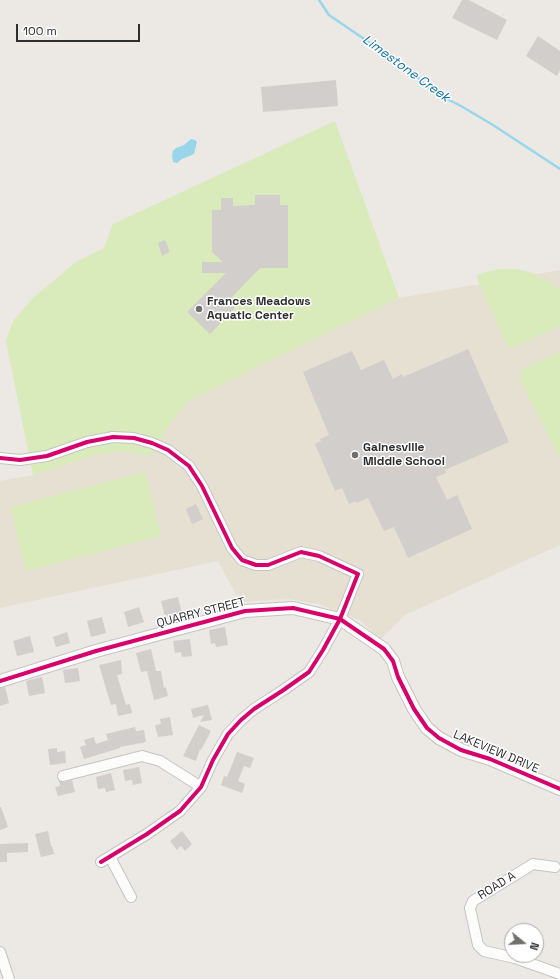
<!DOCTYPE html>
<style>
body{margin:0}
#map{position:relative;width:560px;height:979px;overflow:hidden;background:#ece8e4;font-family:"Space Grotesk",sans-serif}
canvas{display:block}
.north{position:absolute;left:504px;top:923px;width:40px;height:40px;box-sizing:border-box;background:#fff;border:1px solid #ababab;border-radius:50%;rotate:108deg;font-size:11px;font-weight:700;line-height:16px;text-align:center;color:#2e2e2e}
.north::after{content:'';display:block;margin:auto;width:14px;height:18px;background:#706f6e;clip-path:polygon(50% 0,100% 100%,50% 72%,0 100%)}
.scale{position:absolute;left:16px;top:24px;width:124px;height:18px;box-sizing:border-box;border:2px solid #2e2e2e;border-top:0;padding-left:5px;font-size:12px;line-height:14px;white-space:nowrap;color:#2e2e2e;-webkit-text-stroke:3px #fff;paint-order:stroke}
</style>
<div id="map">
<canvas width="560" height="979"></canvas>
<div class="north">N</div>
<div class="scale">100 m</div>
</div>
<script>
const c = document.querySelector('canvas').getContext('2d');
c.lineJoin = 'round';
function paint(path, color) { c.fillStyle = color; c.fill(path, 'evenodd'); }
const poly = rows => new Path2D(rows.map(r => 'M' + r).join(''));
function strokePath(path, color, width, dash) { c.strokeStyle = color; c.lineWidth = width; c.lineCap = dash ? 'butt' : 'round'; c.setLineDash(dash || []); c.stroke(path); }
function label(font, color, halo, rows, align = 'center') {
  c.font = font + ' "Space Grotesk",sans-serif'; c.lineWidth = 3; c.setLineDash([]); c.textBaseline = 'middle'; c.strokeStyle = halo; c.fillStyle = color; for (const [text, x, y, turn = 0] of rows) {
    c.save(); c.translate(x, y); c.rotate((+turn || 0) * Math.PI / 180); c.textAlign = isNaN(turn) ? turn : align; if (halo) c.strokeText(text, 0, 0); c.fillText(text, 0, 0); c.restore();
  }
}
paint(poly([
 [560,270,560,545,405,615,381,639,359,620,319,604,287,599,240,602,218,561,0,608,0,481,33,475,99,454,124,451,150,456,172,422,188,401,399,298]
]), '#e6e0d3');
paint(poly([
 [335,121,399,298,188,401,172,422,150,456,124,451,99,454,33,475,6,341,13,321,33,298,76,262,104,248,113,224],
 [500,269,516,269,532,273,557,286,560,289,560,326,513,348,507,346,476,276,486,272],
 [560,352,560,458,519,378,523,368],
 [145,472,161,536,26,571,10,507]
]), '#d9eabb');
paint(poly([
 [191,139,195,140,197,142,194,154,182,159,177,163,173,162,172,155,173,151,176,148,184,145]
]), '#99d6ec');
strokePath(poly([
 [319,0,329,15,411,71,429,88,439,95,461,106,493,125,560,169]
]), '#99d6ec', 2.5);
paint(poly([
 [462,0,469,0,507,20,497,40,452,18],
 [538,36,560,51,560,70,557,76,526,56],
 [336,80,338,106,263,112,261,87],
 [255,195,280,195,280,205,288,205,288,268,260,268,228,301,235,308,210,334,187,312,226,273,202,273,202,262,223,262,212,252,212,210,221,210,221,198,233,198,233,206,255,205],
 [165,240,170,252,162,256,158,243],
 [468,349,509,442,445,470,446,473,436,477,447,500,457,495,472,529,408,558,394,527,384,531,368,498,356,503,356,501,349,504,342,488,335,491,315,444,321,441,320,439,329,435,303,372,352,351,361,370,384,360,393,379,402,374,403,377],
 [196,504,203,519,192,524,186,509],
 [178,597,182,613,165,617,161,601],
 [139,607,144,622,128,627,124,612],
 [102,617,106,633,91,637,87,621],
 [225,627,228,645,216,647,215,643,211,644,209,630],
 [67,632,70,643,56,647,53,637],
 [30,636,34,652,17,656,13,641],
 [190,639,192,656,182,657,181,652,175,653,173,641],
 [151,649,156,671,161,671,164,688,166,687,168,696,154,700,147,671,141,672,136,653],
 [121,660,122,674,117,675,126,705,130,704,132,713,118,716,116,704,111,705,99,665],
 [78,668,80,681,65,683,63,670],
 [42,677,45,693,29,696,26,681],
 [5,687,9,703,0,706,0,688],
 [208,705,212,720,200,722,204,715,193,718,191,709],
 [170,717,173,735,158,737,155,725,161,724,160,719],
 [199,725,211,731,201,750,200,749,196,761,183,756],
 [135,727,136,731,144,730,146,742,120,747,120,748,84,759,80,747,86,745,84,740,94,737,96,744,108,740,106,734],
 [57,748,57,752,65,751,66,763,50,765,48,749],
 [237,752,254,758,250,768,244,766,238,781,245,784,242,793,221,785,224,776,227,777],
 [139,767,142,783,133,785,132,780,125,781,123,770],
 [111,773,115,790,106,792,105,788,98,789,96,777],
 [72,780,75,792,58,796,55,787,60,786,59,781,64,782],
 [0,807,1,807,8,827,0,830],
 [48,831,51,846,52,846,54,854,41,857,35,834],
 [182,831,192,844,185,851,181,846,177,850,170,841],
 [28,843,28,852,7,853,7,862,0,862,0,844]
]), '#d1cecb');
const minor = poly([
 [0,458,20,460,47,456,87,442,113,437,134,438,152,443,168,450,189,466,202,486,232,548,242,560,256,565,268,565,301,552,319,556,358,574,340,619,323,650,309,672,282,691,254,709,241,720,228,734,213,760,201,787,180,811,147,834,101,862],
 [63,776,142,756,160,761,201,787],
 [110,857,131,897],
 [555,867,533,864,473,901,470,908,478,945,484,951,515,958,560,974],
 [0,952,9,979]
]);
const tertiary = poly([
 [0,681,96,651,245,611,293,608,340,619,384,649,393,661,398,677,414,709,427,728,439,738,461,750,490,759,560,789]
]);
strokePath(minor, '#c5c4c5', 12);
strokePath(tertiary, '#c5c4c5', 14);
strokePath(minor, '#fcfcfb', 10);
strokePath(tertiary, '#fcfcfb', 12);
strokePath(poly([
 [0,458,20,460,47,456,87,442,113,437,134,438,152,443,168,450,189,466,202,486,232,548,242,560,256,565,268,565,301,552,319,556,358,574,340,619,323,650,309,672,282,691,254,709,241,720,228,734,213,760,201,787,180,811,147,834,101,862],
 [0,681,96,651,245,611,293,608,340,619,384,649,393,661,398,677,414,709,427,728,439,738,461,750,490,759,560,789]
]), '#d6006c', 4);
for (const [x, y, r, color] of [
 [199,309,4,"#706f6e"],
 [355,455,4,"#706f6e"]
]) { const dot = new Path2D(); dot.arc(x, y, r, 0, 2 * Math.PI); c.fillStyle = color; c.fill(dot); strokePath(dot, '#fff', 1.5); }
label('bold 12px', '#2e2e2e', '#fff', [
 ["Frances Meadows",207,302],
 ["Aquatic Center",207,316],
 ["Gainesville",363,448],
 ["Middle School",363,462]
], 'left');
label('12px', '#2e2e2e', '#fff', [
 ["QUARRY STREET",201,613,-14],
 ["LAKEVIEW DRIVE",496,752,23],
 ["ROAD A",497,886,-32]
]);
label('italic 13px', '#0d6fa3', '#fff', [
 ["Limestone Creek",406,69,36]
]);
</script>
